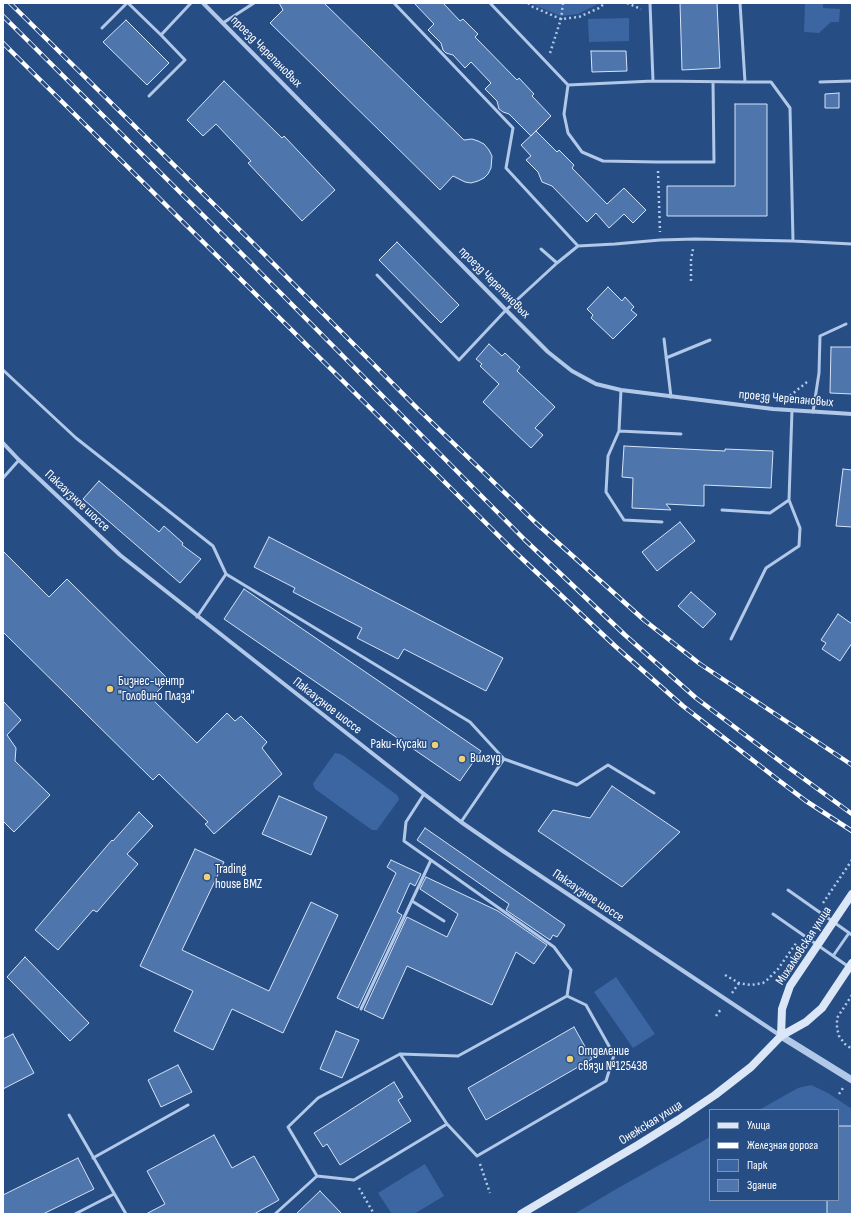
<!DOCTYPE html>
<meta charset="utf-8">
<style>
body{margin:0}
#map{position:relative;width:855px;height:1217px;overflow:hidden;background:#274d85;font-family:"Sofia Sans Condensed",sans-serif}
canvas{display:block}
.frame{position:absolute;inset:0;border:4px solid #fff;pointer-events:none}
.legend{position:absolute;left:709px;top:1109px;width:130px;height:92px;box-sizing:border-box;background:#274d85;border:1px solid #7d94b6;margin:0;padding:5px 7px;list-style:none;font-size:12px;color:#fff}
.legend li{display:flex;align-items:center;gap:8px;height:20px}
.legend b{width:20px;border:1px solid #7d94b6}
</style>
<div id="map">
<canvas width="855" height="1217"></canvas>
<div class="frame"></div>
<ul class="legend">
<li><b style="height:5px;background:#dbe6f7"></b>Улица</li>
<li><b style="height:5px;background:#fff"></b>Железная дорога</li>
<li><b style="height:11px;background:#3b66a1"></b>Парк</li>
<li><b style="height:11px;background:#4f76ac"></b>Здание</li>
</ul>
</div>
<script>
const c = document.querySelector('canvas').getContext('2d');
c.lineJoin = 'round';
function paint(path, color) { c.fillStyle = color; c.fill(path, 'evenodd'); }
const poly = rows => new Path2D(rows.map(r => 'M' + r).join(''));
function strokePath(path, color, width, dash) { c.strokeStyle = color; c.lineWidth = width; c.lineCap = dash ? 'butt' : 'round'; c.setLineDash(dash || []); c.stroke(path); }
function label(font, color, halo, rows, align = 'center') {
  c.font = font + ' "Sofia Sans Condensed",sans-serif'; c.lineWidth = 3; c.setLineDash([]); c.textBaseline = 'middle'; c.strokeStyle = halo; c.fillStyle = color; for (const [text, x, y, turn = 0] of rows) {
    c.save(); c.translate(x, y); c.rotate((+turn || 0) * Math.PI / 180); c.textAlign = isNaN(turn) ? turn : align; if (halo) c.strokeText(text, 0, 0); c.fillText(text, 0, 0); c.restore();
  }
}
paint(poly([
 [532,3,600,3,578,14,561,16,534,5],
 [805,3,823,3,823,8,840,9,839,22,831,22,819,33,804,32],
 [629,18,629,41,589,42,588,19],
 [335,753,340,754,344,756,397,795,399,799,398,801,377,830,372,830,315,789,313,784,314,782],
 [616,977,655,1034,633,1048,594,992],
 [811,1085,828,1093,852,1109,852,1214,574,1214,618,1188,710,1137,710,1200,838,1200,838,1110,759,1110,798,1088],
 [425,1164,444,1196,414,1214,392,1214,378,1193]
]), '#3b66a1');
const building = poly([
 [279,3,324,3,464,140,472,139,478,141,484,144,489,150,492,156,491,168,488,174,484,178,478,181,471,183,465,182,453,176,440,190,270,23,283,10,279,3],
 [414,3,443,3,460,21,463,19,478,34,475,37,517,80,519,78,534,94,532,96,551,116,531,136,509,114,503,112,499,109,497,101,485,89,491,83,471,62,465,68,453,55,446,53,443,50,441,43,428,30,434,24,414,3],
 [680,3,717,3,720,68,682,70,680,3],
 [126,20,169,63,147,85,103,42,126,20],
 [591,51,626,51,627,71,592,72,591,51],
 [224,81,282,138,284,136,335,190,302,221,248,163,251,161,216,124,203,136,187,120,224,81],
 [839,93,839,108,825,108,825,94,839,93],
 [735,104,767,104,767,216,667,216,667,186,735,186,735,104],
 [536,131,557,152,559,150,574,165,572,168,607,204,624,188,646,210,633,223,624,214,609,228,596,213,587,222,552,186,542,182,538,172,526,160,531,156,521,145,536,131],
 [397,242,459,305,441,323,379,260,397,242],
 [608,287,622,301,625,297,634,307,631,310,637,315,613,339,591,318,593,315,587,309,608,287],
 [489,344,502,356,505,353,520,367,517,371,555,407,535,428,543,435,531,448,483,402,499,384,480,366,482,364,476,359,489,344],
 [831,347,852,347,852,394,830,393,831,347],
 [624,446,725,451,725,449,773,451,771,488,704,485,704,506,666,504,671,510,632,508,633,478,622,477,624,446],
 [843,469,852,470,852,527,836,526,843,469],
 [99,481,159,532,164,526,183,543,182,545,201,559,180,583,83,499,99,481],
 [680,522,695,541,657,571,642,552,680,522],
 [269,537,503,658,486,691,404,649,398,659,357,638,362,628,293,592,295,588,254,567,269,537],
 [3,551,49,597,67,579,169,680,151,698,197,743,227,713,235,721,241,716,267,742,262,748,282,774,214,834,205,824,208,822,159,774,153,780,3,632,3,551],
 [244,589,481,751,460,781,224,619,244,589],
 [691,592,716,614,703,628,678,606,691,592],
 [838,614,852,624,852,643,840,661,822,649,826,643,821,640,838,614],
 [3,701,21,720,7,735,16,748,15,761,50,795,14,832,3,821,3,701],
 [612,786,680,832,622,887,538,831,553,810,590,818,612,786],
 [279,796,327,817,311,855,262,834,279,796],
 [139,812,153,826,127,854,138,864,97,912,93,910,58,950,35,930,112,840,113,841,139,812],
 [425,828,565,925,557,937,553,935,550,940,506,910,509,904,417,840,425,828],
 [195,849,224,862,182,950,269,991,311,902,338,915,283,1033,232,1009,213,1050,174,1031,193,991,140,966,195,849],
 [391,860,421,874,415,886,410,883,397,912,402,915,358,1008,337,998,396,873,387,867,391,860],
 [426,877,498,911,547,945,534,964,516,952,492,1005,407,966,383,1019,364,1010,407,917,447,937,458,914,420,889,426,877],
 [25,957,89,1023,70,1041,7,977,25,957],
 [574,1027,592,1059,486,1120,468,1088,574,1027],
 [336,1031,359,1040,342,1078,320,1069,336,1031],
 [13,1034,34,1073,3,1089,3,1039,13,1034],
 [178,1065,192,1092,161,1107,148,1080,178,1065],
 [394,1082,403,1097,398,1100,411,1121,340,1165,327,1144,323,1147,314,1133,394,1082],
 [838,1126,852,1126,852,1214,827,1214,827,1200,838,1200,838,1126],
 [214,1135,232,1168,254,1156,279,1200,254,1214,146,1214,165,1204,147,1171,214,1135],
 [78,1158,94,1189,43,1214,3,1214,3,1195,78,1158],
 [320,1191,342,1214,296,1214,320,1191]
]);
paint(building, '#4f76ac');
strokePath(building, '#d5e3f6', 1);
strokePath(poly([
 [528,3,533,7,561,19,579,17,599,8,605,3],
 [627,3,641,9],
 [550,53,561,19,563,3],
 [658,171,660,232],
 [691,281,691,260,693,249],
 [786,399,807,382],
 [823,903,852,860],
 [725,975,739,983,744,984,751,985,763,983,767,980,778,969,797,942],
 [732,993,739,983],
 [852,995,837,1018,837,1028,839,1036,845,1044,852,1049],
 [716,1016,721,1009],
 [839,1094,843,1088],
 [480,1164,490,1193],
 [359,1188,374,1214]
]), '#b1c8e8', 2.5, [2, 3]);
strokePath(poly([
 [128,3,161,35,191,3],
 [394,3,513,128,506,168,578,246],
 [490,3,568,85],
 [650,3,653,81,745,82],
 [740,3,745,82,771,82,790,108,793,241],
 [223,23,254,3],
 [102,28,127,3],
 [653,81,568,85,564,114,568,133,582,152,603,161,657,162,714,162,713,82],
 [820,82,852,81],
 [149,96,185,60,161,35],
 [541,249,557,263],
 [377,275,459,360,506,310,557,263,578,246,615,244,660,240,695,239,793,241,852,244],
 [664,339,671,397],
 [666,358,710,340],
 [3,370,76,438,213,546,226,574],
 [621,390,619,431,681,434],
 [813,412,819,373,820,336,846,324],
 [619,431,608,456,606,492,624,520,662,522],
 [3,478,19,460],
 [722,510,770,513,789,500],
 [197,617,226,574,470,722,504,759,461,822],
 [731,639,766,568,799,546,800,528,789,500,792,410],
 [504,759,577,785,608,765,654,793],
 [424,794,406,822,404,841,554,947,571,970,567,996],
 [788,890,852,935],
 [412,901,444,921],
 [773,914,849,967],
 [833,956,849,933],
 [361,1009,431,860],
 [69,1115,126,1214],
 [93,1158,188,1105],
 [317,1176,288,1127,318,1098,400,1054,447,1124],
 [75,1214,114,1194],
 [275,1214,317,1176,354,1180,447,1124,477,1156,606,1081,614,1055,586,1005,567,996,458,1056,400,1054]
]), '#b1c8e8', 3);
strokePath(poly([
 [203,3,506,310,548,352,572,371,596,384,621,390,773,409,852,414],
 [3,443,19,460,120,555,424,794,461,822,503,851,781,1036]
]), '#b1c8e8', 4);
strokePath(poly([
 [781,1036,852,1080]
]), '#b1c8e8', 7);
strokePath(poly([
 [781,1036,782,1009,790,986,852,894],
 [521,1214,638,1145,678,1120,715,1095,751,1067,781,1036,806,1022,822,1008,852,963]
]), '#dbe6f7', 8);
const rail = poly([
 [10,3,252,242,416,407,536,523,644,620,700,664,852,765],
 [3,16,240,252,525,540,625,635,696,698,785,765,852,814],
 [3,43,515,552,615,646,683,706,777,779,806,801,852,831]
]);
strokePath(rail, '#fff', 4.5);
strokePath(rail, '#274d85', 3, [9]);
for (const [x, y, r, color] of [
 [110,689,4,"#f0d177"],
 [435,745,4,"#f0d177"],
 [462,759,4,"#f0d177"],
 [207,877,4,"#f0d177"],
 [570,1059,4,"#f0d177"]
]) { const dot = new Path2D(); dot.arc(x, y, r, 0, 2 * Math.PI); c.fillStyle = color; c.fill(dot); strokePath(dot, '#274d85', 1.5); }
label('13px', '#fff', '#274d85', [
 ["проезд Черепановых",266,52,45],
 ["проезд Черепановых",494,283,45],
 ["проезд Черепановых",786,399,5],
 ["Пакгаузное шоссе",77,501,43],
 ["Пакгаузное шоссе",327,706,38],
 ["Пакгаузное шоссе",588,896,34],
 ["Михалковская улица",804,946,-57],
 ["Онежская улица",651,1123,-32]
]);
label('13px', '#fff', '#274d85', [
 ["Бизнес-центр",118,682],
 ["\"Головино Плаза\"",118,697],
 ["Раки-Кусаки",427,745,"right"],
 ["Вилгуд",470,759],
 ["Trading",215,870],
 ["house BMZ",215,885],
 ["Отделение",578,1052],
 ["связи №125438",578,1067]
], 'left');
</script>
